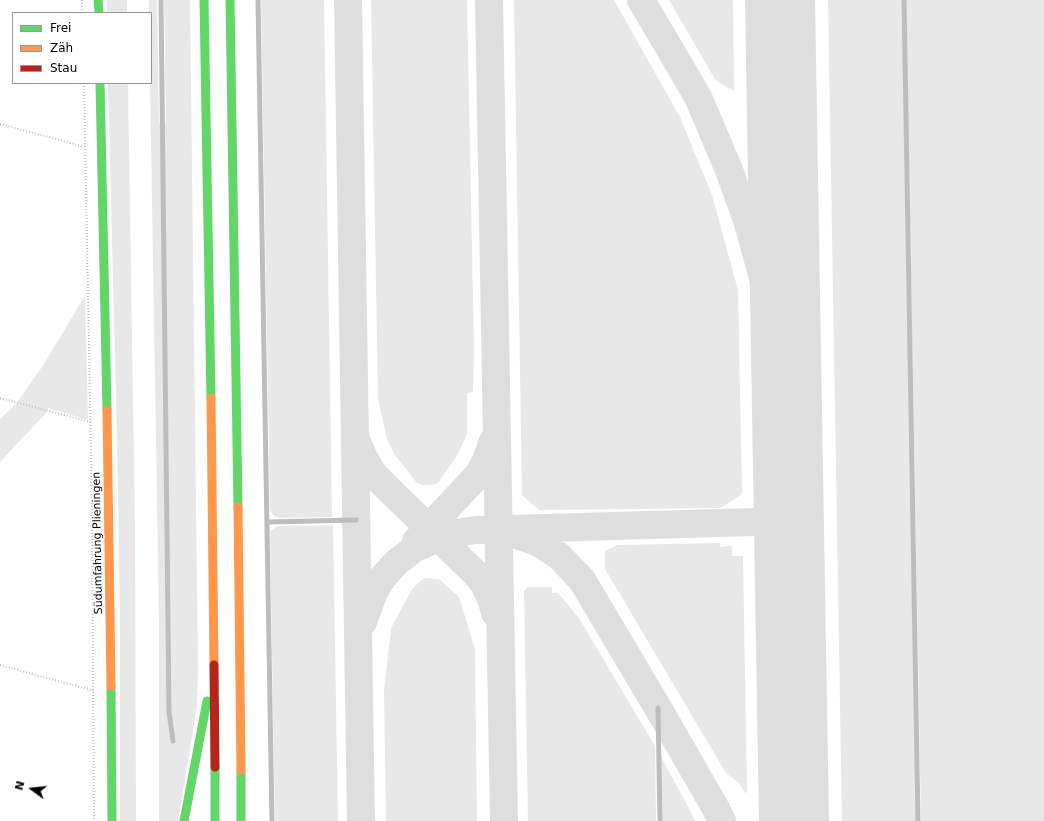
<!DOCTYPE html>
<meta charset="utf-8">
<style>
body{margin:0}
#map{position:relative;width:1044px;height:821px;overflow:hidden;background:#fff;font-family:"DejaVu Sans",sans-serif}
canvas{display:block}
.legend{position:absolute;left:12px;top:12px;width:140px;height:72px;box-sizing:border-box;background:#fff;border:1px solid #999;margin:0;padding:5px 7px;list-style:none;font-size:12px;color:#000}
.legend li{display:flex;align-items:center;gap:8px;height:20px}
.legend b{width:20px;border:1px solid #999}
.north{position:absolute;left:12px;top:769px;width:40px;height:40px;-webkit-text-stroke:3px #fff;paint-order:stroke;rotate:285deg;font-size:11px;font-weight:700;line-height:16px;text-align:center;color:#000}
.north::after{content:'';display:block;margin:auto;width:14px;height:18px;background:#000;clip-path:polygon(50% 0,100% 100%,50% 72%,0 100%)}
</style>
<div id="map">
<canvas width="1044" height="821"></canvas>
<ul class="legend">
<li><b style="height:5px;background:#63d668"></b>Frei</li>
<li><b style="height:5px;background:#ff974d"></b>Zäh</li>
<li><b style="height:5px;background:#b3261e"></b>Stau</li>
</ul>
<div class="north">N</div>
</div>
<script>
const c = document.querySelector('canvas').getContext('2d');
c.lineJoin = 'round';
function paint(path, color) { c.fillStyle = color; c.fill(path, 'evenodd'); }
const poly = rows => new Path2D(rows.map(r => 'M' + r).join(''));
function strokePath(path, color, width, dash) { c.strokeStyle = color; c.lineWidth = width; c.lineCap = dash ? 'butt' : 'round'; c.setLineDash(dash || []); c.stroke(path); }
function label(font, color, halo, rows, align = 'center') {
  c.font = font + ' "DejaVu Sans",sans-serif'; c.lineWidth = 3; c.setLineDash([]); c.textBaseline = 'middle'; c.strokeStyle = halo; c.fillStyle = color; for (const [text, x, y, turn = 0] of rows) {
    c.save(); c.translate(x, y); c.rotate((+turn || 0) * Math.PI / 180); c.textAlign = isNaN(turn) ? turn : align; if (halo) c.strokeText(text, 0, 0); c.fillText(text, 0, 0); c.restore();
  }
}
paint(poly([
 [106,0,127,0,127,13,107,13],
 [149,0,157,0,159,123,166,123,164,0,190,0,198,668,197,706,178,821,159,821,159,619,150,83,151,13,149,13],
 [261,0,324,0,332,517,280,518,274,516,270,510],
 [371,0,467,0,474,350,473,392,467,393,467,434,458,454,439,482,432,485,422,485,417,483,394,454,387,439,378,398],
 [514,0,614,0,680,117,712,195,738,290,742,491,741,495,720,508,539,510,522,495],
 [669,0,733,0,734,91,716,81],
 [828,0,902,0,916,821,842,821],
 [906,0,1044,0,1044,821,921,821],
 [108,83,128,83,135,528,136,821,120,821,120,623,117,438],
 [85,296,88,420,48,408,47,412,0,462,0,419,16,404,44,364],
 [333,525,338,821,275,821,270,532,277,526],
 [720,543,720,547,732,546,732,556,743,556,747,792,745,793,739,783,726,773,605,569,605,551,617,545],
 [424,578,439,579,459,597,475,649,477,821,386,821,384,691,391,628,412,589],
 [528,587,552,587,552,593,558,593,579,618,655,746,656,821,528,821,524,591],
 [660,755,691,812,695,821,661,821]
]), '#e8e8e8');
strokePath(poly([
 [348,0,361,821],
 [489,0,504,821],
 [641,0,698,97,729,170,748,223,766,289,786,354],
 [357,442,364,458,374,475,476,574,484,584,492,601,495,613],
 [512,533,537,542,559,556,582,580,658,708,715,807,722,821],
 [416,541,478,475,485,463,493,441],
 [363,622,374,592,383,577,397,562,415,548,448,534,476,530,789,521]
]), '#dedede', 28);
strokePath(poly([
 [780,0,794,821]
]), '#dedede', 70);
strokePath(poly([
 [82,0,82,13],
 [84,83,92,508,94,821],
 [0,124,85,147],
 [0,398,91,422],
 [0,665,94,691]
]), '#c2c2c2', 2, [1, 2]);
strokePath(poly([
 [161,0,169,712,173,741],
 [258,0,272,821],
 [904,0,918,821],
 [268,522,356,520],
 [658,708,660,821]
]), '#bdbdbd', 5);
strokePath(poly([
 [98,0,99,13],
 [204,0,211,398],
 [230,0,238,507],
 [100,83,107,410],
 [111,686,112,821],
 [215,767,215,821],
 [241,770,241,821],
 [184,821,207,701]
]), '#63d668', 9);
strokePath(poly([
 [211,398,214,665],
 [107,410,111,686],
 [238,507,241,770]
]), '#ff974d', 9);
strokePath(poly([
 [214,665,215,767]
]), '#b3261e', 9);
label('11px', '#000', '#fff', [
 ["Südumfahrung Plieningen",98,543,-91]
]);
</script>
